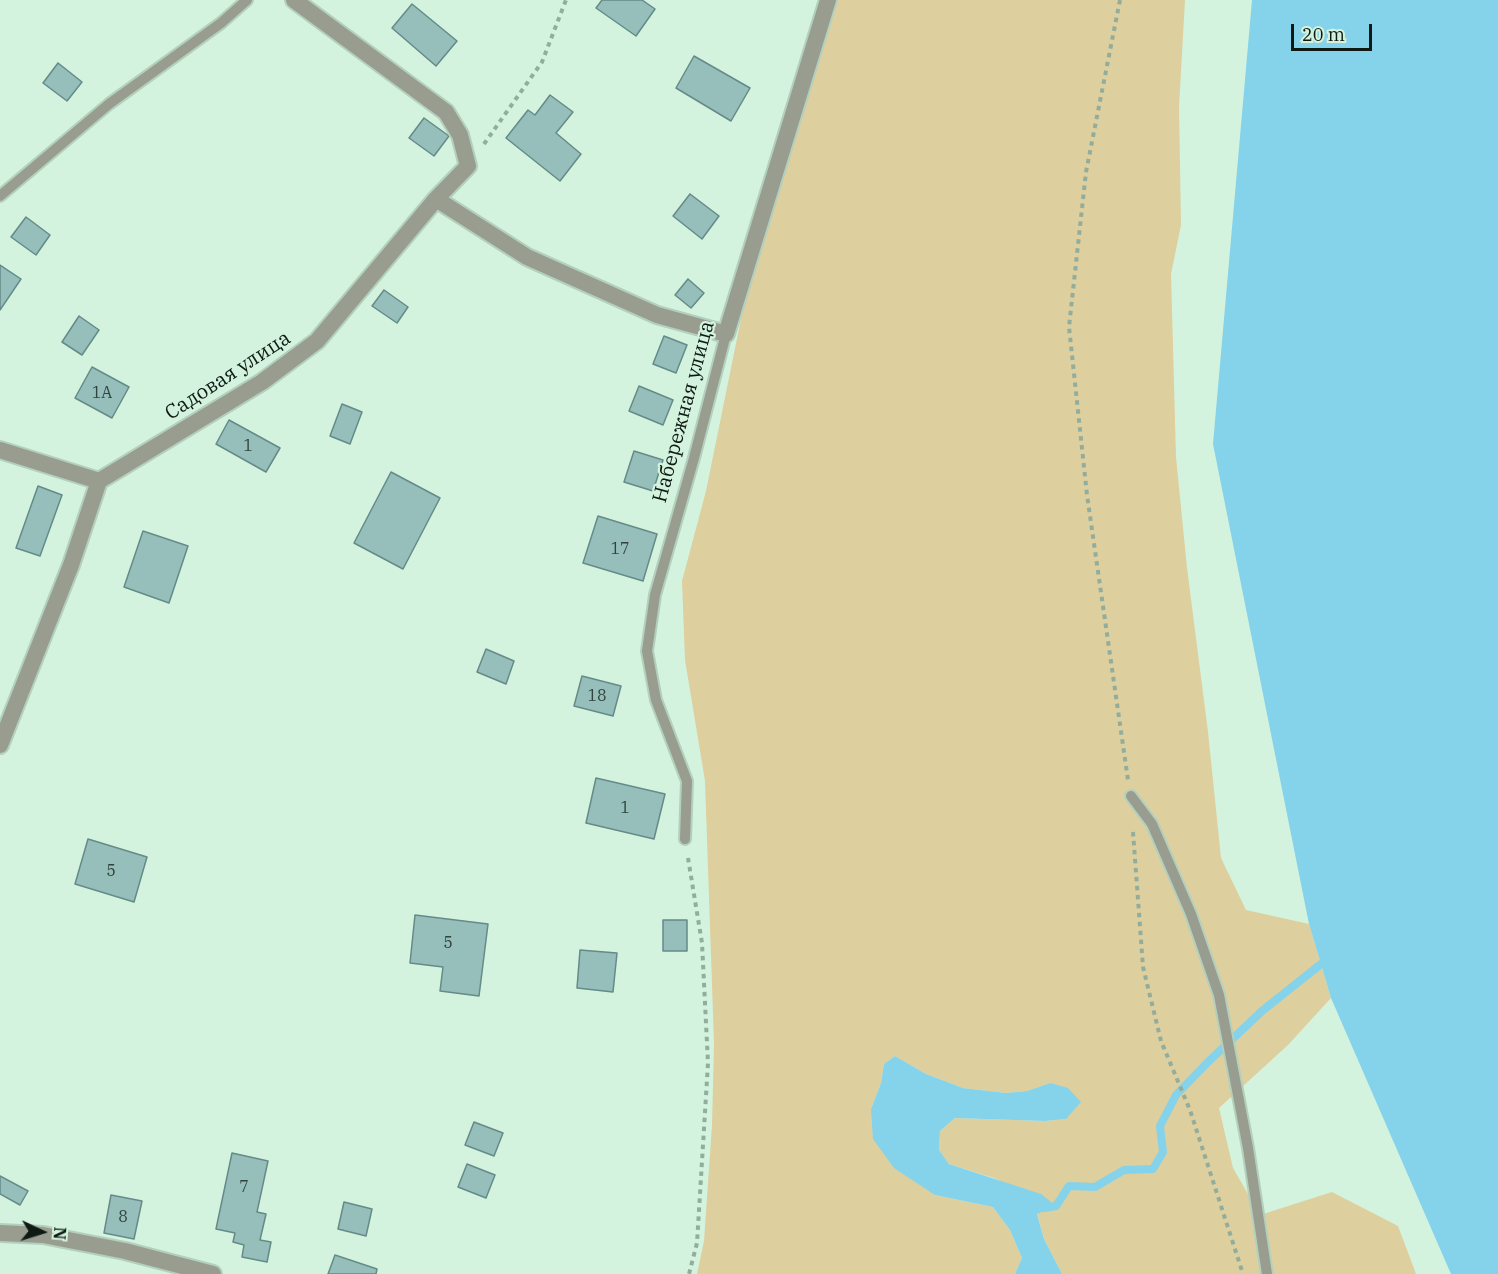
<!DOCTYPE html>
<meta charset="utf-8">
<style>
body{margin:0}
#map{position:relative;width:1498px;height:1274px;overflow:hidden;background:#d3f3de;font-family:"IBM Plex Serif",serif}
canvas{display:block}
.north{position:absolute;left:12px;top:1202px;width:60px;height:60px;-webkit-text-stroke:4px #d3f3de;paint-order:stroke;rotate:94deg;font-size:16px;font-weight:700;line-height:24px;text-align:center;color:#0e1a13}
.north::after{content:'';display:block;margin:auto;width:21px;height:27px;background:#0e1a13;clip-path:polygon(50% 0,100% 100%,50% 72%,0 100%)}
.scale{position:absolute;left:1291px;top:24px;width:81px;height:27px;box-sizing:border-box;border:3px solid #0e1a13;border-top:0;padding-left:8px;font-size:18px;line-height:21px;white-space:nowrap;color:#0e1a13;-webkit-text-stroke:4px #d3f3de;paint-order:stroke}
</style>
<div id="map">
<canvas width="1498" height="1274"></canvas>
<div class="north">N</div>
<div class="scale">20 m</div>
</div>
<script>
const c = document.querySelector('canvas').getContext('2d');
c.lineJoin = 'round';
function paint(path, color) { c.fillStyle = color; c.fill(path, 'evenodd'); }
const poly = rows => new Path2D(rows.map(r => 'M' + r).join(''));
function strokePath(path, color, width, dash) { c.strokeStyle = color; c.lineWidth = width; c.lineCap = dash ? 'butt' : 'round'; c.setLineDash(dash || []); c.stroke(path); }
function label(font, color, halo, rows, align = 'center') {
  c.font = font + ' "IBM Plex Serif",serif'; c.lineWidth = 4.5; c.setLineDash([]); c.textBaseline = 'middle'; c.strokeStyle = halo; c.fillStyle = color; for (const [text, x, y, turn = 0] of rows) {
    c.save(); c.translate(x, y); c.rotate((+turn || 0) * Math.PI / 180); c.textAlign = isNaN(turn) ? turn : align; if (halo) c.strokeText(text, 0, 0); c.fillText(text, 0, 0); c.restore();
  }
}
paint(poly([
 [838,0,1185,0,1179,107,1181,225,1171,274,1176,457,1187,568,1208,732,1221,858,1246,910,1309,924,1331,998,1288,1045,1219,1108,1233,1168,1260,1215,1332,1192,1398,1226,1416,1274,1062,1274,1044,1239,1037,1213,1055,1206,994,1178,949,1164,939,1150,940,1131,955,1118,1045,1121,1066,1119,1050,1083,1027,1091,1006,1093,963,1088,926,1074,895,1056,884,1064,881,1083,871,1109,935,1195,993,1207,1010,1230,1022,1258,1015,1274,697,1274,704,1241,712,1125,714,1043,705,781,685,660,682,581,706,491,743,309]
]), '#decf9e');
paint(poly([
 [1252,0,1498,0,1498,1274,1451,1274,1331,998,1309,924,1213,444],
 [895,1056,926,1074,963,1088,1006,1093,1027,1091,1050,1083,1068,1088,1081,1102,1066,1119,1045,1121,955,1118,940,1131,939,1150,949,1164,1041,1194,1056,1206,1037,1214,1044,1239,1062,1274,1015,1274,1022,1258,1010,1230,993,1207,935,1195,894,1168,873,1139,871,1109,881,1083,884,1064]
]), '#85d2eb');
strokePath(poly([
 [1045,1208,1056,1206,1069,1186,1095,1187,1124,1170,1153,1169,1163,1152,1160,1126,1176,1095,1208,1062,1262,1011,1321,964]
]), '#85d2eb', 8);
const building = poly([
 [602,0,642,0,655,9,636,36,596,8,602,0],
 [412,4,457,41,436,66,392,28,412,4],
 [694,56,750,88,731,121,676,88,694,56],
 [58,63,82,82,67,101,43,83,58,63],
 [550,95,573,112,556,133,581,154,560,181,506,138,528,110,535,115,550,95],
 [424,118,449,136,434,156,409,138,424,118],
 [690,194,719,216,702,239,673,216,690,194],
 [26,217,50,235,36,255,11,237,26,217],
 [0,265,21,279,0,310,0,265],
 [688,279,704,293,691,308,675,295,688,279],
 [384,290,408,307,397,323,372,306,384,290],
 [79,316,99,330,82,355,62,342,79,316],
 [664,336,687,345,676,373,653,364,664,336],
 [92,367,129,387,112,418,75,398,92,367],
 [639,386,673,400,663,425,629,411,639,386],
 [342,404,362,412,350,444,330,436,342,404],
 [229,420,280,448,266,472,216,444,229,420],
 [634,451,663,460,653,491,624,482,634,451],
 [391,472,440,498,403,569,354,543,391,472],
 [38,486,62,495,40,556,16,548,38,486],
 [598,516,657,534,643,581,583,563,598,516],
 [143,531,188,546,169,603,124,587,143,531],
 [486,649,514,661,506,684,477,672,486,649],
 [582,676,621,686,613,716,574,706,582,676],
 [596,778,665,794,654,839,586,823,596,778],
 [88,839,147,857,134,902,75,884,88,839],
 [415,915,488,924,479,996,440,991,443,967,410,963,415,915],
 [663,920,687,920,687,951,663,951,663,920],
 [580,950,617,953,613,992,577,988,580,950],
 [474,1122,503,1133,494,1156,465,1145,474,1122],
 [232,1153,268,1161,257,1212,266,1214,260,1240,271,1242,267,1262,242,1257,244,1245,233,1242,235,1233,216,1229,232,1153],
 [467,1164,495,1175,486,1198,458,1187,467,1164],
 [0,1176,28,1191,20,1205,0,1194,0,1176],
 [111,1195,142,1201,134,1239,104,1233,111,1195],
 [344,1202,372,1209,366,1236,338,1229,344,1202],
 [335,1255,377,1269,376,1274,328,1274,335,1255]
]);
paint(building, '#96bfbb');
strokePath(building, '#648b87', 1.5);
const service = poly([
 [0,196,109,104,221,23,247,0],
 [1131,796,1152,824,1191,914,1219,995,1248,1148,1267,1274],
 [685,839,687,781,656,700,647,651,655,595,694,458,726,334]
]);
const minor = poly([
 [436,199,527,257,657,315,726,334,828,0],
 [0,450,99,481],
 [0,745,71,565,99,481,262,382,317,341,436,199,468,166,460,135,446,112,294,0],
 [0,1233,43,1235,125,1251,213,1274]
]);
strokePath(service, '#b3d0be', 14);
strokePath(minor, '#b3d0be', 20);
strokePath(poly([
 [1120,0,1086,172,1069,327,1087,495,1128,780],
 [484,144,542,62,566,0],
 [1133,832,1143,967,1161,1041,1190,1110,1243,1274],
 [688,858,702,943,708,1063,697,1243,689,1274]
]), '#93ad9c', 4, [4.5, 4.5]);
strokePath(service, '#989d90', 10);
strokePath(minor, '#989d90', 16);
label('16px', '#30433d', null, [
 ["1А",102,393],
 ["1",248,446],
 ["17",620,549],
 ["18",597,696],
 ["1",625,808],
 ["5",111,871],
 ["5",448,943],
 ["7",244,1187],
 ["8",123,1217]
]);
label('20px', '#0e1a13', '#d3f3de', [
 ["Садовая улица",228,376,-33],
 ["Набережная улица",684,412,-75]
]);
</script>
